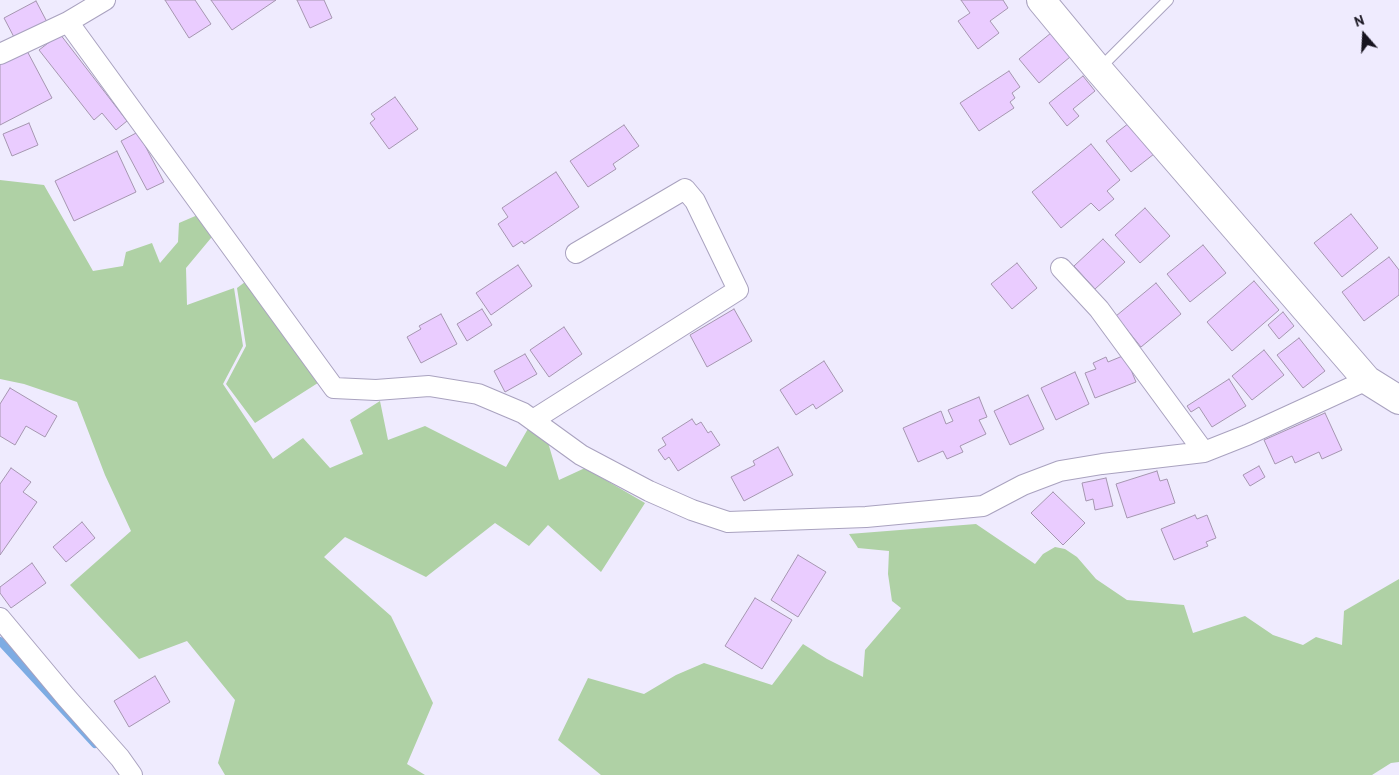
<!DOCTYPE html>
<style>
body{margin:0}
#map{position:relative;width:1399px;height:775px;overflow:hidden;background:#efebfe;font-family:"PT Sans",sans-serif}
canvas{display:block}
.north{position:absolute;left:1339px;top:10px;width:50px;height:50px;-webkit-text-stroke:4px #efebfe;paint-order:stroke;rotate:341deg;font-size:14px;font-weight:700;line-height:20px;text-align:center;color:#17141f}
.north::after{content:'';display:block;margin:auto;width:18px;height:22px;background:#17141f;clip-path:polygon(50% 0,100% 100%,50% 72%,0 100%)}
</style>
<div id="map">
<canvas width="1399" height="775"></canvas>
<div class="north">N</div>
</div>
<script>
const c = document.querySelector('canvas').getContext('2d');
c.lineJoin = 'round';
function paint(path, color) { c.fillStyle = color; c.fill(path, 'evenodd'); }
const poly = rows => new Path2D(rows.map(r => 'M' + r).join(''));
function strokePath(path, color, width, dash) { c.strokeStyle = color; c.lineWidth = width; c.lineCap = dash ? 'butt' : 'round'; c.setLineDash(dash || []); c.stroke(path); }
paint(poly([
 [0,180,44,185,93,271,123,266,126,252,152,243,160,263,178,242,179,223,200,214,216,232,186,268,187,305,234,288,243,346,223,384,273,459,303,438,330,468,363,454,350,420,380,401,388,440,425,426,506,467,529,427,547,439,559,480,585,468,645,503,601,572,548,525,529,546,495,523,426,577,345,537,324,557,391,616,433,703,407,764,425,775,225,775,218,763,235,700,187,641,139,659,70,585,131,531,105,475,77,402,24,384,0,379],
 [245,282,321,381,255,423,226,384,246,346,237,288],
 [976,524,1035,564,1043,554,1055,547,1065,549,1077,557,1096,579,1127,600,1184,605,1193,633,1245,616,1273,635,1303,645,1316,637,1342,645,1344,611,1399,579,1399,762,1391,763,1372,775,601,775,558,740,588,678,644,694,676,675,704,663,772,685,803,644,827,659,863,677,865,650,901,608,892,601,888,574,889,551,858,548,849,534]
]), '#afd1a5');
strokePath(poly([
 [0,641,95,744]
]), '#7dace3', 8);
const building = poly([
 [165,0,195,0,211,24,189,38,165,0],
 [211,0,276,0,232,30,211,0],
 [297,0,324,0,332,18,310,28,297,0],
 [961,0,1003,0,1008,8,990,21,999,33,978,49,958,21,970,13,961,0],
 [36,1,47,22,15,39,4,18,36,1],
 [1051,33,1070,57,1039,83,1019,59,1051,33],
 [60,34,127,121,116,130,102,113,94,120,39,50,60,34],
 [26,49,52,98,0,125,0,62,26,49],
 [1009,71,1020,87,1012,93,1015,98,1010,102,1014,108,979,131,960,103,1009,71],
 [1083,76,1095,91,1073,109,1079,116,1067,126,1049,103,1083,76],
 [395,97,418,129,389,149,370,123,375,119,371,114,395,97],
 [29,123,38,145,12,156,3,134,29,123],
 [1129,123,1154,154,1131,172,1106,141,1129,123],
 [624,125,639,146,613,164,616,169,588,187,570,161,624,125],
 [138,132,164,182,147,190,121,141,138,132],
 [1091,144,1120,180,1107,191,1114,199,1099,211,1091,203,1061,228,1032,192,1091,144],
 [117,151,136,192,74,221,55,181,117,151],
 [556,172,579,207,524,244,522,241,513,247,498,224,508,217,502,208,556,172],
 [1145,208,1170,236,1140,263,1115,235,1145,208],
 [1351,214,1378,248,1342,277,1314,243,1351,214],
 [1103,239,1125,262,1095,289,1074,266,1103,239],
 [1203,245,1226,273,1190,302,1167,274,1203,245],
 [1389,257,1399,270,1399,295,1364,321,1342,292,1389,257],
 [1017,263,1037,288,1012,309,991,284,1017,263],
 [518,265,532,286,491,315,476,293,518,265],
 [1254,281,1279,310,1232,351,1207,322,1254,281],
 [1156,283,1181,314,1141,347,1116,316,1156,283],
 [482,309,492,325,467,341,457,324,482,309],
 [734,309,752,341,707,367,690,335,734,309],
 [1283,312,1294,326,1279,339,1268,325,1283,312],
 [441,314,457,344,421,363,407,337,421,329,419,326,441,314],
 [564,327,582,354,549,377,530,350,564,327],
 [1299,338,1325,371,1303,388,1277,355,1299,338],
 [1264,350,1284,375,1252,400,1232,376,1264,350],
 [525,354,537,374,505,392,494,371,525,354],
 [1125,355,1136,382,1095,398,1085,373,1096,369,1093,363,1106,357,1108,362,1125,355],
 [824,361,843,391,816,409,813,404,796,415,780,390,824,361],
 [1075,372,1089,404,1056,420,1041,388,1075,372],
 [1229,379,1246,406,1212,427,1199,407,1191,412,1187,406,1229,379],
 [10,388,57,416,45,437,26,426,15,445,0,436,0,404,10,388],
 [1028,395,1044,429,1010,445,994,411,1028,395],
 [979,397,987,417,979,420,986,434,960,446,963,452,947,459,943,451,918,462,903,428,941,411,946,424,953,421,948,410,979,397],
 [1325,413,1342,450,1322,459,1319,452,1295,463,1292,456,1275,464,1264,440,1325,413],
 [692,419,696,425,701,422,708,433,711,431,720,445,678,471,669,457,665,460,658,450,666,445,662,438,692,419],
 [778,447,793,475,744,501,731,477,755,465,753,461,778,447],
 [1259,466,1265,477,1250,486,1243,475,1259,466],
 [11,468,31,482,23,492,37,502,0,555,0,484,11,468],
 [1157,471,1160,481,1167,479,1175,503,1127,518,1116,484,1157,471],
 [1106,478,1113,506,1095,510,1093,499,1086,501,1082,483,1106,478],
 [1053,492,1085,523,1063,545,1031,513,1053,492],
 [1195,515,1197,519,1207,515,1216,538,1206,542,1208,546,1174,560,1161,529,1195,515],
 [82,522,95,538,66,562,53,547,82,522],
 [798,555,826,572,798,617,771,600,798,555],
 [32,563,46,583,11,608,0,593,0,587,32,563],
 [755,598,792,620,762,669,725,646,755,598],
 [155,676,170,702,129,727,114,701,155,676]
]);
paint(building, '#eaccff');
strokePath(building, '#a596b0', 1);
const lane = poly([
 [1099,69,1168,0]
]);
const street = poly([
 [68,22,334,388,376,390,429,386,478,394,523,413,581,455,649,491,692,510,728,522,866,517,983,506,1023,485,1060,471,1102,464,1204,452,1247,435,1367,380],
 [0,54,68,22,105,0],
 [1061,268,1099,309,1204,452],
 [533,420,738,290,695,201,685,189,576,253],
 [0,618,66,697,120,758,132,775]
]);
const secondary = poly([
 [1041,0,1098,69,1367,380,1399,400]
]);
strokePath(lane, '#a9a2bf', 12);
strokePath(street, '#a9a2bf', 22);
strokePath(secondary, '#a9a2bf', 30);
strokePath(lane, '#fff', 10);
strokePath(street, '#fff', 20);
strokePath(secondary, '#fff', 28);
</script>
